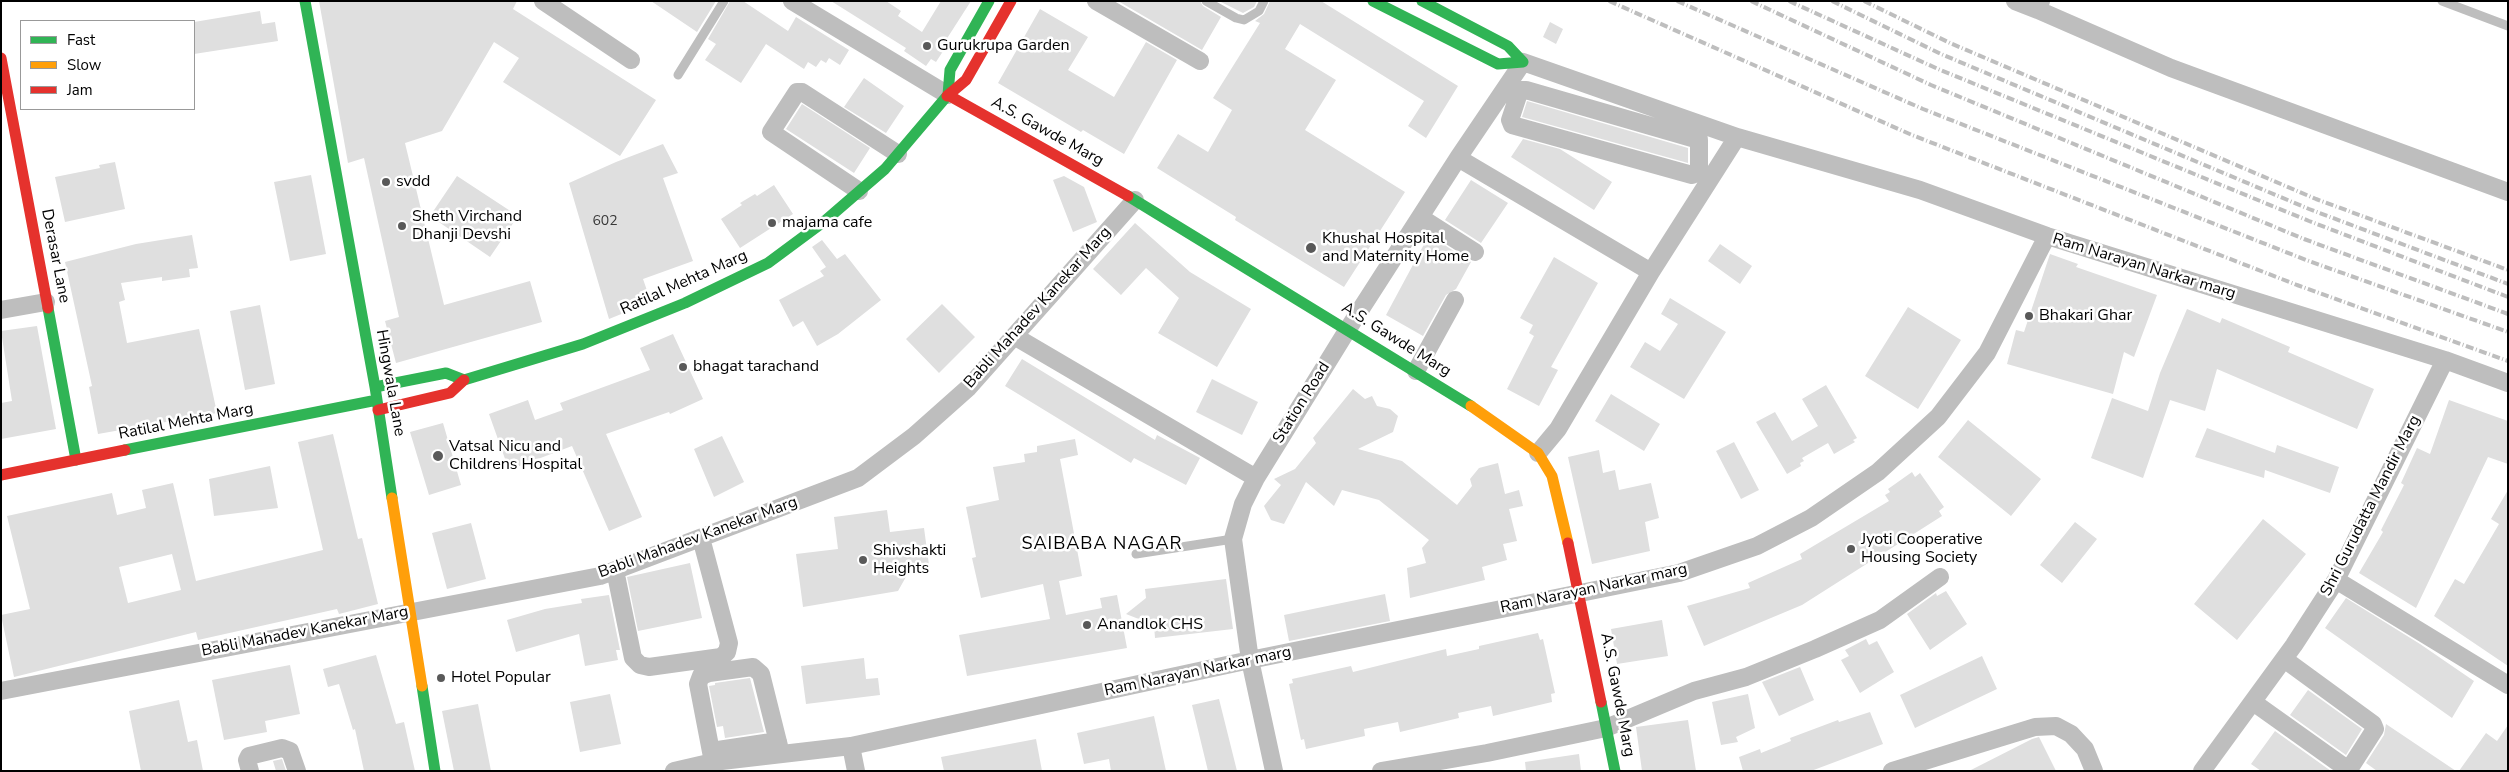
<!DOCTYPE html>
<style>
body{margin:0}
#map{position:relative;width:2509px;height:772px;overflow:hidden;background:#fff;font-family:"Nunito Sans",sans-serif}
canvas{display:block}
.frame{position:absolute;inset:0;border:2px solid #000;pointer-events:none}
.legend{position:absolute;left:20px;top:20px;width:175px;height:90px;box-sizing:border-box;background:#fff;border:1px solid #999;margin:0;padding:6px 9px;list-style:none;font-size:15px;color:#000}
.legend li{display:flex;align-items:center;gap:10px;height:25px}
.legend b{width:25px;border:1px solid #999}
</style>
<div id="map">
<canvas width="2509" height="772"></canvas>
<div class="frame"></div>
<ul class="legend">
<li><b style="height:6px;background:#30b455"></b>Fast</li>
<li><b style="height:6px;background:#ff9f0a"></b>Slow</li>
<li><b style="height:6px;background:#e5322d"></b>Jam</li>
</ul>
</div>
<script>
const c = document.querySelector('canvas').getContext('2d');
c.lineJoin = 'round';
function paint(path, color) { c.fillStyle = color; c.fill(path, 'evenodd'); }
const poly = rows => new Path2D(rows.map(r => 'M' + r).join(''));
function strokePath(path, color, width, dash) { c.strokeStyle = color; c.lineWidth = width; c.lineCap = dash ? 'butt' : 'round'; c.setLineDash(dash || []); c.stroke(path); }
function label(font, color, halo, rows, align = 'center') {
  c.font = font + ' "Nunito Sans",sans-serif'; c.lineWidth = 5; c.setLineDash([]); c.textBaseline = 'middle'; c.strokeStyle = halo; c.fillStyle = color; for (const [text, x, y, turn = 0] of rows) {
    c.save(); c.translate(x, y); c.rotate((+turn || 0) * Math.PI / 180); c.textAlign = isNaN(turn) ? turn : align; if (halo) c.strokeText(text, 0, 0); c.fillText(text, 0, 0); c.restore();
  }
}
paint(poly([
 [319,1,517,1,513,9,656,100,620,156,503,82,519,58,494,42,442,131,405,143,444,305,530,281,542,322,396,363,385,321,399,317,364,158,348,163],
 [651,1,716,1,697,32],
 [730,1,743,1,788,31,796,17,849,50,840,65,829,58,826,63,821,60,816,67,808,62,804,69,766,44,741,83,705,60,716,44,708,39],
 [831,1,886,1,901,11,898,16,922,32,941,1,971,1,946,40,949,42,936,62,931,59,926,66,904,51,906,48],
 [1118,1,1200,1,1203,6,1221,17,1202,50],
 [1219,1,1257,1,1254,7,1243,13],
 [1270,1,1321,1,1458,86,1426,138,1408,126,1424,101,1300,24,1285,49,1336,80,1305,130,1405,192,1344,287,1235,220,1236,217,1157,168,1178,134,1208,152,1232,110,1213,98,1260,23,1255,21,1264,14],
 [1040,9,1088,37,1068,70,1114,97,1146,42,1177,60,1124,154,1083,130,1081,132,998,83],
 [260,11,262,24,275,22,278,41,194,54,194,22],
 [1550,22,1563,29,1556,44,1543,37],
 [864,78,904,106,886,133,844,107],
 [1527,101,1688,148,1688,163,1522,117],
 [802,104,870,148,854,173,786,129],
 [1523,139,1560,149,1612,182,1594,210,1511,157],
 [663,144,678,173,663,178,693,261,643,279,651,302,609,319,569,183,616,162],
 [115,162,125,209,65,222,55,177,100,168,99,165],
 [311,175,326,254,290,261,274,182],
 [457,176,518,216,490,257,430,216],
 [1064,176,1084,187,1097,222,1073,232,1053,180],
 [1471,180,1508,203,1481,243,1445,220],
 [774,185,793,214,740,248,721,219,742,205,740,203,755,194,757,196],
 [1135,223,1190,272,1251,309,1217,367,1158,333,1179,298,1146,268,1121,295,1093,269],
 [192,235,198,268,189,269,190,277,162,281,162,277,121,283,125,300,119,302,127,343,199,329,217,413,98,434,89,387,92,386,65,262,136,244],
 [1429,235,1471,262,1456,289,1446,295,1423,336,1386,315],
 [822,240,837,259,845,254,881,300,838,334,817,346,803,321,793,327,779,300,824,276,820,271,826,267,812,247],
 [1720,244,1752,266,1740,284,1708,261],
 [2050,254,2078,264,2076,267,2157,295,2134,357,2124,352,2113,394,2007,364,2016,330,2024,332],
 [1554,257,1598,283,1551,367,1558,370,1539,406,1507,389,1534,336,1529,333,1533,325,1520,318],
 [1670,298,1726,332,1684,399,1630,367,1645,342,1660,351,1678,324,1661,314],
 [942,304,975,337,939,373,906,339],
 [260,305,275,384,245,390,230,311],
 [1908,307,1961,340,1918,409,1865,376],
 [2187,309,2220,323,2222,318,2290,347,2288,352,2374,389,2357,429,2217,369,2205,411,2170,400,2143,478,2091,458,2112,398,2148,411,2160,373],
 [37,326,56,429,1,439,1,403,12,401,1,331],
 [673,334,703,399,670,414,669,412,606,434,642,517,609,531,572,446,509,470,489,414,528,400,535,420,563,410,560,403,650,370,640,348],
 [1022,359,1155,440,1157,435,1200,458,1186,485,1134,458,1131,463,1005,386],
 [1212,379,1258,402,1242,435,1196,412],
 [1826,385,1857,438,1853,440,1855,442,1834,454,1828,443,1802,458,1804,461,1800,463,1801,466,1787,474,1756,422,1775,412,1792,441,1818,426,1802,399],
 [1353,389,1365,399,1372,396,1377,406,1390,409,1398,416,1393,432,1358,449,1402,461,1457,505,1472,486,1470,479,1479,468,1498,463,1505,494,1519,490,1523,506,1509,509,1517,541,1503,544,1507,560,1482,567,1485,580,1410,598,1407,568,1426,563,1422,548,1429,540,1379,500,1342,490,1334,506,1306,482,1284,524,1271,520,1264,506,1281,485,1274,479,1295,469,1316,443,1313,438],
 [1611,394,1660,424,1644,451,1595,421],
 [2449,400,2508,421,2508,464,2488,457,2416,608,2359,573,2383,532,2381,530,2404,485,2401,483,2417,448,2430,454],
 [1968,420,2041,479,2011,516,1938,457],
 [443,423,461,485,429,495,410,432],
 [2207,428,2275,453,2277,445,2339,467,2330,493,2265,470,2264,478,2195,457],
 [333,434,358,539,362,538,378,604,339,614,337,609,198,640,196,632,14,677,1,615,30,609,7,516,112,493,117,515,146,508,142,490,173,483,196,581,323,550,298,442],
 [172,554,181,590,128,603,119,567],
 [722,436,744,482,714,497,694,449],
 [1075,439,1078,455,1060,459,1082,576,1059,581,1066,615,1102,608,1100,598,1117,595,1127,648,967,676,959,635,1050,619,1043,584,981,598,972,558,976,557,966,507,999,500,993,467,1025,462,1024,454,1037,452,1037,446],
 [1734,442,1759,490,1741,499,1716,451],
 [1599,450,1603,473,1615,470,1619,490,1651,483,1659,518,1645,522,1650,551,1592,564,1568,457],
 [270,466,278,508,214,516,209,479],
 [1912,472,1915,477,1920,473,1944,507,1939,511,1942,516,1802,605,1704,646,1687,606,1750,588,1748,583,1802,559,1800,554,1889,501,1885,495,1890,492,1888,489],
 [2508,490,2508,666,2434,616,2455,579,2464,584,2499,524,2491,519],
 [887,510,890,532,924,528,929,565,911,568,898,591,803,607,796,554,838,549,834,517],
 [2263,519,2306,554,2237,640,2194,604],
 [2075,522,2097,539,2062,583,2040,565],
 [471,523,486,579,447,589,432,533],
 [690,563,702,618,638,631,627,577],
 [1226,579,1233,629,1155,638,1154,625,1126,614,1146,598,1145,589],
 [1946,591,1967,624,1930,650,1907,614,1936,593,1937,596],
 [1385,594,1390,621,1289,641,1284,615],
 [609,595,620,650,616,650,618,660,585,666,579,634,516,652,507,620,545,609,582,603,581,599],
 [2346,598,2420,644,2474,681,2452,718,2325,628],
 [1662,620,1668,656,1617,664,1611,629],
 [1538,633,1540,640,1543,639,1555,693,1551,694,1552,702,1493,716,1491,706,1458,713,1459,718,1400,732,1398,722,1364,729,1365,736,1306,749,1304,739,1301,740,1289,684,1293,683,1292,679,1351,666,1353,672,1446,649,1447,656,1479,649,1479,646],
 [1866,639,1869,645,1877,641,1894,672,1860,693,1841,660,1849,656,1845,650],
 [376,655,396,724,404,722,415,771,364,771,355,729,353,730,339,684,328,687,323,669],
 [1982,656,1997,689,1915,728,1900,695],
 [864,658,866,679,878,678,880,695,806,704,801,666],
 [290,665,300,714,265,721,267,732,224,740,212,680],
 [1800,667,1814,700,1779,716,1762,682],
 [750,678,764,732,725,738,723,726,717,727,709,686,715,685,715,683],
 [2308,690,2362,729,2346,755,2290,715],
 [610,694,621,744,580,752,570,702],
 [1748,694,1755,728,1736,737,1738,742,1721,745,1712,702],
 [1219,699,1237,771,1208,771,1192,705],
 [179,700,188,742,197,740,203,771,141,771,129,711],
 [478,704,491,771,454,771,442,711],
 [1870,712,1883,744,1811,771,1743,771,1739,757,1760,749,1761,753,1791,741,1790,738,1838,720,1839,722],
 [1154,716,1166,771,1111,771,1109,759,1084,764,1077,733],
 [1688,720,1696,771,1642,771,1636,727],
 [2386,724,2456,771,2377,771,2366,763,2384,735],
 [2508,725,2508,771,2459,771,2486,733,2497,741],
 [2275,731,2331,771,2261,771,2251,764],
 [2039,737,2056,771,1969,771,2032,739],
 [1036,739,1042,771,944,771,941,757],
 [1579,754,1581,771,1526,771,1525,762],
 [282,759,286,771,276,771,273,761]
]), '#dfdfdf');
strokePath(poly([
 [1206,1,1236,18,1244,20,1259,11,1264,1],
 [2442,1,2508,26],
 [678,75,724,1],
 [1136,554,1233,539]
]), '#bebebe', 9);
strokePath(poly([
 [543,1,631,60],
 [792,1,948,95],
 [1096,1,1200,61],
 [2015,1,2038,10,2041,1],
 [2038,10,2171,68,2508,192],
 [1520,90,1526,90,1699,140,1699,172,1692,175,1512,125,1510,120,1520,90],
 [1458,158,1651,272],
 [859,191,771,132,797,92,802,92,898,154],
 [1420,217,1475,252],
 [1,310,46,302],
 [1014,336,1256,478],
 [1416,371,1455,300],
 [1538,453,1558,429,1651,272,1737,137],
 [615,570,633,658,640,665,649,667,721,657,727,652,729,643,701,538],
 [2336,580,2508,685],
 [2284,659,2373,724,2375,729,2348,771],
 [1,691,600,576,858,478,914,436,968,388,1135,200],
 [2253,702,2350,771],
 [851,746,856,771],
 [718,750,778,741],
 [713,762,698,684,701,676,709,673,753,667,761,674,781,754],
 [250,771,247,760,249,756,282,748,290,751,297,771],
 [674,771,713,762,851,746,1250,660,1679,573,1757,546,1811,518,1878,472,1938,417,1987,353,2047,236],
 [1274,771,1250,660,1233,539,1243,504,1256,478,1348,329,1458,158,1523,62,1737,137,1920,190,2047,236,2445,360,2508,383],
 [1381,771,1487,753,1606,728,1694,691,1746,677,1815,649,1880,620,1940,577],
 [1892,771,2035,727,2056,726,2071,734,2085,749,2094,771],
 [2202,771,2294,645,2336,580,2445,360]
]), '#bebebe', 18);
strokePath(poly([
 [305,1,375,387,392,498],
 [1373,1,1498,64,1523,62],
 [1422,1,1508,46,1523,62],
 [948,95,950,70,989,1],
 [1128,196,1471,406],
 [48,308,76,460],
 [375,387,446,373,464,380,583,344,685,303,768,263,826,220,885,169,947,96],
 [125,450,377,400],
 [422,686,435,771],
 [1601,702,1615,771]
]), '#30b455', 11);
strokePath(poly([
 [1471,406,1538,453,1552,476,1568,543],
 [392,498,422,686]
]), '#ff9f0a', 11);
strokePath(poly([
 [1,58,48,308],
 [948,95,1128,196],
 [947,96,966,80,1011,1],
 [378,410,450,393,464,380],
 [1,475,125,450],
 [1568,543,1601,702]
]), '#e5322d', 11);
strokePath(poly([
 [1609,1,1912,135,2297,285,2508,361],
 [1677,1,1923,109,2306,260,2508,332],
 [1751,1,1931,85,2304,239,2508,314],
 [1789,1,1938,69,2309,221,2508,297],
 [1832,1,1941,54,2309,209,2508,284],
 [1864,1,1950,43,2316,199,2508,270]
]), '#bebebe', 4, [8, 2.5, 1, 2.5]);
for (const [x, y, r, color] of [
 [927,46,5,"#595959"],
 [386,182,5,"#595959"],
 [772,223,5,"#595959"],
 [402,226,5,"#595959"],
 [1311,248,6,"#595959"],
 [2029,316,5,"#595959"],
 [683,367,5,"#595959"],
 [438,456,6,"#595959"],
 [1851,549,5,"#595959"],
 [863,560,5,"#595959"],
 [1087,625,5,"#595959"],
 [441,678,5,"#595959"]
]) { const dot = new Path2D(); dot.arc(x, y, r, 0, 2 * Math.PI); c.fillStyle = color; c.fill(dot); strokePath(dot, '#fff', 2); }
label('14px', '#383838', null, [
 ["602",605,222]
]);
label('16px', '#000', '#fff', [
 ["Gurukrupa Garden",937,46],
 ["svdd",396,182],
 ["Sheth Virchand",412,217],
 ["Dhanji Devshi",412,235],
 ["majama cafe",782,223],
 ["Khushal Hospital",1322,239],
 ["and Maternity Home",1322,257],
 ["Bhakari Ghar",2039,316],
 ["bhagat tarachand",693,367],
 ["Vatsal Nicu and",449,447],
 ["Childrens Hospital",449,465],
 ["Jyoti Cooperative",1861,540],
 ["Housing Society",1861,558],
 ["Shivshakti",873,551],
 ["Heights",873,569],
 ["Anandlok CHS",1097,625],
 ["Hotel Popular",451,678]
], 'left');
label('16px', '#000', '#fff', [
 ["A.S. Gawde Marg",1047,132,29],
 ["Derasar Lane",55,256,79],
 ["Ram Narayan Narkar marg",2144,267,17],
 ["Ratilal Mehta Marg",684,283,-24],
 ["Babli Mahadev Kanekar Marg",1038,308,-48],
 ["A.S. Gawde Marg",1396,340,32],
 ["Hingwala Lane",390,383,80],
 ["Station Road",1302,403,-58],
 ["Ratilal Mehta Marg",186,422,-11],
 ["Shri Gurudatta Mandir Marg",2371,506,-63],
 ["Babli Mahadev Kanekar Marg",698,538,-20],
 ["Ram Narayan Narkar marg",1594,589,-12],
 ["Babli Mahadev Kanekar Marg",305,632,-11],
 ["Ram Narayan Narkar marg",1198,672,-12],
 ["A.S. Gawde Marg",1617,695,79]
]);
c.letterSpacing = '1px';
label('18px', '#000', '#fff', [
 ["SAIBABA NAGAR",1102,545]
]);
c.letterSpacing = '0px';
</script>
